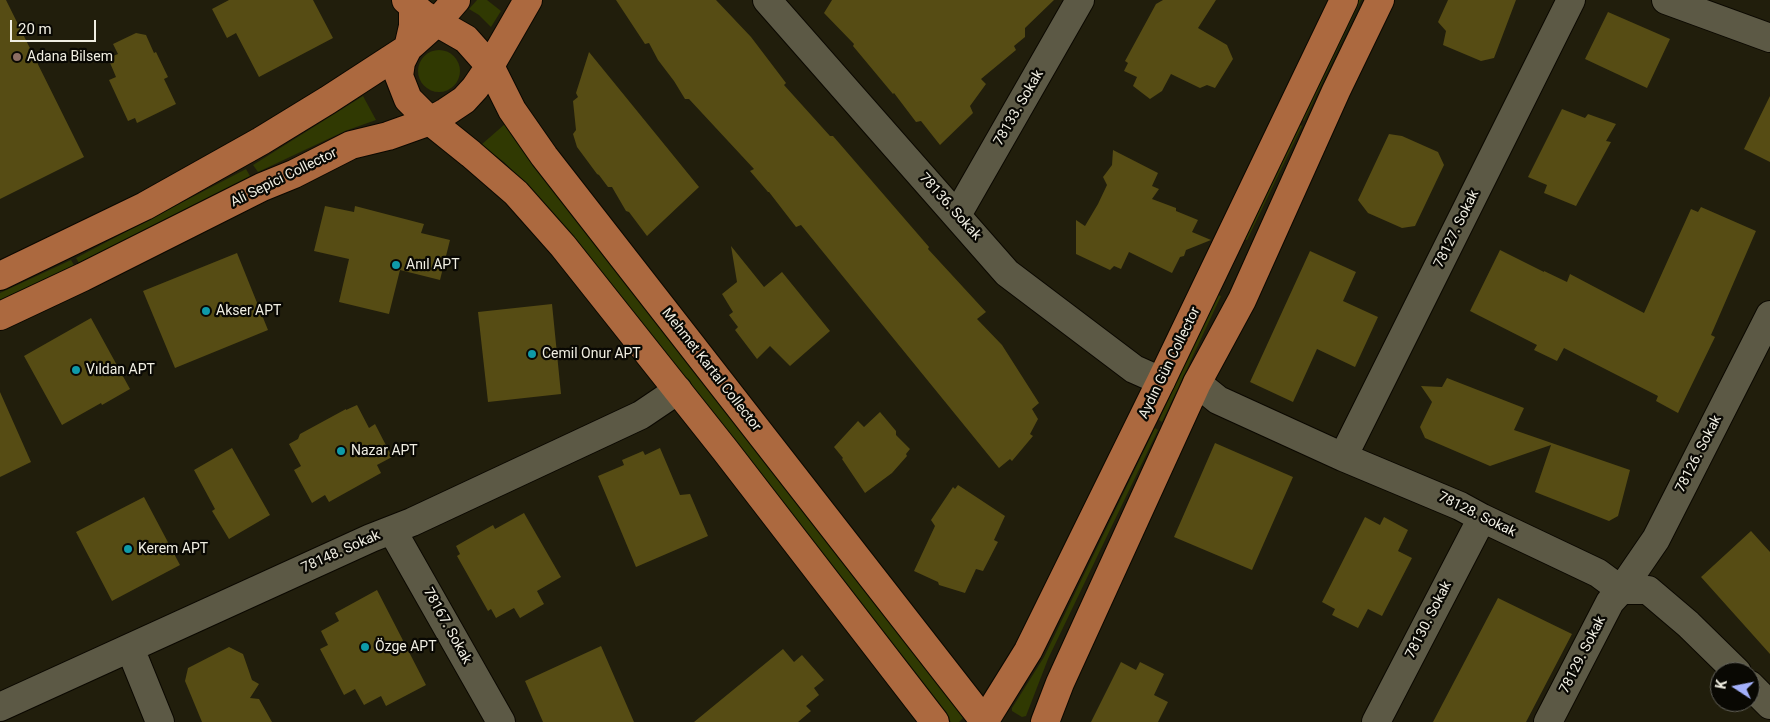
<!DOCTYPE html>
<meta charset="utf-8">
<style>
body{margin:0}
#map{position:relative;width:1770px;height:722px;overflow:hidden;background:#211e0c;font-family:Roboto,sans-serif}
canvas{display:block}
.north{position:absolute;left:1710px;top:662px;width:50px;height:50px;box-sizing:border-box;background:#090803;border:1px solid #65645c;border-radius:50%;rotate:281deg;font-size:14px;font-weight:700;line-height:20px;text-align:center;color:#f0eee2}
.north::after{content:'';display:block;margin:auto;width:18px;height:22px;background:#a4b1fc;clip-path:polygon(50% 0,100% 100%,50% 72%,0 100%)}
.scale{position:absolute;left:10px;top:20px;width:86px;height:22px;box-sizing:border-box;border:2px solid #f0eee2;border-top:0;padding-left:6px;font-size:15px;line-height:18px;white-space:nowrap;color:#f0eee2;-webkit-text-stroke:4px #090803;paint-order:stroke}
</style>
<div id="map">
<canvas width="1770" height="722"></canvas>
<div class="north">K</div>
<div class="scale">20 m</div>
</div>
<script>
const c = document.querySelector('canvas').getContext('2d');
c.lineJoin = 'round';
function paint(path, color) { c.fillStyle = color; c.fill(path, 'evenodd'); }
const poly = rows => new Path2D(rows.map(r => 'M' + r).join(''));
function strokePath(path, color, width, dash) { c.strokeStyle = color; c.lineWidth = width; c.lineCap = dash ? 'butt' : 'round'; c.setLineDash(dash || []); c.stroke(path); }
function label(font, color, halo, rows, align = 'center') {
  c.font = font + ' Roboto,sans-serif'; c.lineWidth = 4.5; c.setLineDash([]); c.textBaseline = 'middle'; c.strokeStyle = halo; c.fillStyle = color; for (const [text, x, y, turn = 0] of rows) {
    c.save(); c.translate(x, y); c.rotate((+turn || 0) * Math.PI / 180); c.textAlign = isNaN(turn) ? turn : align; if (halo) c.strokeText(text, 0, 0); c.fillText(text, 0, 0); c.restore();
  }
}
paint(poly([
 [477,0,487,0,501,11,491,27,479,15,469,9],
 [1358,0,1361,0,1304,121,1302,119],
 '418 71a21 21 0 1 1 42 0a21 21 0 1 1-42 0Z',
 [363,96,376,120,345,131,258,172,253,165],
 [505,124,518,144,873,602,965,716,959,722,951,722,711,412,573,238,525,183,504,162,481,145],
 [1299,124,1302,126,1247,240,1244,239],
 [246,169,250,176,79,263,76,258],
 [71,260,74,265,0,300,0,293],
 [1218,295,1221,296,1162,422,1159,420],
 [1155,428,1158,430,1048,659,1026,716,1022,717,1012,711,1012,708,1044,657]
]), '#303902');
paint(poly([
 [0,0,6,0,84,157,0,199],
 [229,0,313,0,333,38,259,77,236,33,227,38,212,9],
 [616,0,716,0,751,37,786,83,784,85,830,136,833,136,929,247,928,249,986,312,977,319,1002,345,1039,403,1032,409,1038,419,1030,434,1033,436,1012,461,1010,459,999,468,801,225,796,227,769,192,768,192,750,171,754,169,689,99,685,99,674,81,658,60,649,43,645,44],
 [832,0,1054,0,1025,28,1025,37,1014,46,1016,50,981,79,986,84,970,106,973,113,940,145,921,121,916,122,894,93,893,94,853,46,854,44,824,13],
 [1163,0,1216,0,1198,28,1227,45,1233,59,1215,88,1207,85,1200,88,1171,74,1162,91,1150,99,1133,86,1137,77,1124,71,1128,63,1125,61,1156,4],
 [1448,0,1516,0,1494,58,1481,61,1443,45,1446,31,1438,22],
 [1608,12,1670,39,1647,88,1585,59],
 [136,33,146,35,154,53,156,52,168,77,164,79,176,104,137,123,135,118,128,121,109,80,116,77,108,58,118,54,113,44],
 [589,52,699,187,647,236,629,212,626,211,612,187,608,187,599,175,597,174,577,147,573,134,576,130,573,101,578,97,576,93],
 [1770,96,1770,162,1744,149],
 [1562,109,1585,118,1588,114,1616,124,1606,141,1611,142,1576,206,1544,193,1547,185,1528,177],
 [1389,134,1402,136,1438,152,1444,165,1415,226,1402,228,1368,213,1358,200],
 [1113,150,1158,173,1152,186,1159,189,1152,199,1176,208,1176,211,1198,220,1192,232,1211,240,1186,250,1184,256,1180,257,1172,273,1129,252,1121,269,1114,266,1110,270,1076,254,1076,220,1085,226,1098,204,1107,185,1103,177,1112,165],
 [325,206,354,212,355,206,424,224,421,233,450,240,440,280,400,270,389,314,339,302,349,259,314,251],
 [1701,207,1756,231,1711,335,1715,337,1678,413,1656,401,1658,396,1564,348,1557,361,1534,350,1537,345,1470,311,1500,250,1544,272,1544,271,1567,282,1570,274,1644,313,1691,209,1698,212],
 [731,246,764,287,782,272,830,331,790,366,770,346,757,359,735,330,738,327,729,315,733,312,722,294,737,282],
 [1310,251,1356,272,1343,301,1378,317,1355,367,1317,349,1293,402,1250,382],
 [237,253,268,330,175,368,143,291],
 [552,304,561,394,488,402,478,312],
 [91,318,130,389,102,405,101,403,62,425,24,356],
 [1447,378,1524,408,1514,430,1630,470,1618,516,1609,521,1535,492,1551,445,1490,466,1425,438,1420,427,1432,402,1421,386,1442,387],
 [0,392,31,462,0,477],
 [357,405,369,428,375,424,392,457,377,465,381,473,329,502,325,495,312,503,294,470,301,466,289,444,298,439,300,434,346,409,346,410],
 [880,412,896,431,896,435,910,449,906,454,907,456,892,473,865,493,842,459,843,458,834,447,858,421,864,427],
 [1215,443,1293,477,1252,570,1174,537],
 [232,448,270,515,229,539,212,511,215,509,194,470],
 [660,448,680,495,690,494,708,536,636,567,598,476,624,465,622,460,643,451,645,455],
 [958,485,1005,516,994,540,998,542,983,571,976,569,965,593,939,585,938,582,914,571,935,526,931,520,953,487,955,489],
 [144,497,180,565,112,601,76,532],
 [524,513,561,577,537,591,544,604,520,618,514,608,496,618,491,609,488,611,457,556,460,554,456,546,493,525,495,529],
 [1365,517,1380,525,1384,517,1408,530,1398,551,1412,558,1382,616,1368,609,1358,628,1332,615,1335,609,1322,602],
 [1751,531,1770,552,1770,654,1701,577],
 [377,590,426,685,386,706,381,696,364,705,355,689,344,695,320,649,328,645,321,631,339,621,335,613],
 [1498,598,1572,634,1526,722,1433,722],
 [601,646,634,722,543,722,525,681],
 [229,647,243,654,252,680,259,684,250,698,259,699,272,722,202,722,185,681,188,668],
 [783,649,794,662,802,655,824,680,814,688,819,695,806,706,811,711,798,722,694,722],
 [1121,662,1136,670,1140,662,1164,674,1154,695,1168,702,1158,722,1091,722]
]), '#564c14');
const minor = poly([
 [767,0,1007,273,1134,369,1161,381],
 [1666,0,1770,38],
 [957,215,1080,0],
 [1197,383,1218,400,1343,457,1460,506,1482,518,1598,573,1621,590,1648,590,1688,624,1737,672],
 [1343,457,1571,0],
 [392,530,501,722],
 [130,648,160,722],
 [1750,685,1770,705],
 [0,707,371,538,412,522,641,415,678,390],
 [1376,722,1482,518],
 [1548,722,1610,602,1621,590,1656,539,1770,315]
]);
const major = poly([
 [406,0,424,15,466,39,490,66,512,110,544,156,985,722],
 [413,6,413,26,408,48,401,62,399,76,408,99,430,121,471,154,516,193,563,246,725,450,935,722],
 [0,276,145,206,261,141,328,100,408,48,437,22,456,0],
 [0,316,83,277,262,187,294,174,351,145,388,136,430,121,446,112,464,100,475,88,490,66,528,0],
 [984,722,1028,651,1161,381,1344,0],
 [1045,722,1060,683,1197,383,1242,300,1336,91,1380,0]
]);
strokePath(minor, '#0b0800', 30);
strokePath(major, '#0b0800', 30);
strokePath(minor, '#5c5945', 28);
strokePath(major, '#ac693f', 28);
for (const [x, y, r, color] of [
 [17,57,5,"#8d6e63"],
 [396,265,5,"#0f9aa8"],
 [206,311,5,"#0f9aa8"],
 [532,354,5,"#0f9aa8"],
 [76,370,5,"#0f9aa8"],
 [341,451,5,"#0f9aa8"],
 [128,549,5,"#0f9aa8"],
 [365,647,5,"#0f9aa8"]
]) { const dot = new Path2D(); dot.arc(x, y, r, 0, 2 * Math.PI); c.fillStyle = color; c.fill(dot); strokePath(dot, '#090803', 2); }
label('14px', '#f0eee2', '#090803', [
 ["Adana Bilsem",27,57],
 ["Anıl APT",406,265],
 ["Akser APT",216,311],
 ["Cemil Onur APT",542,354],
 ["Vıldan APT",86,370],
 ["Nazar APT",351,451],
 ["Kerem APT",138,549],
 ["Özge APT",375,647]
], 'left');
label('14px', '#f0eee2', '#090803', [
 ["78133. Sokak",1019,108,-60],
 ["Ali Sepici Collector",284,178,-26],
 ["78136. Sokak",950,207,48],
 ["78127. Sokak",1457,229,-64],
 ["Aydın Gün Collector",1170,363,-64],
 ["Mehmet Kartal Collector",711,370,52],
 ["78126. Sokak",1699,454,-63],
 ["78128. Sokak",1477,515,26],
 ["78148. Sokak",341,552,-24],
 ["78130. Sokak",1429,620,-63],
 ["78167. Sokak",447,626,61],
 ["78129. Sokak",1583,655,-63]
]);
</script>
